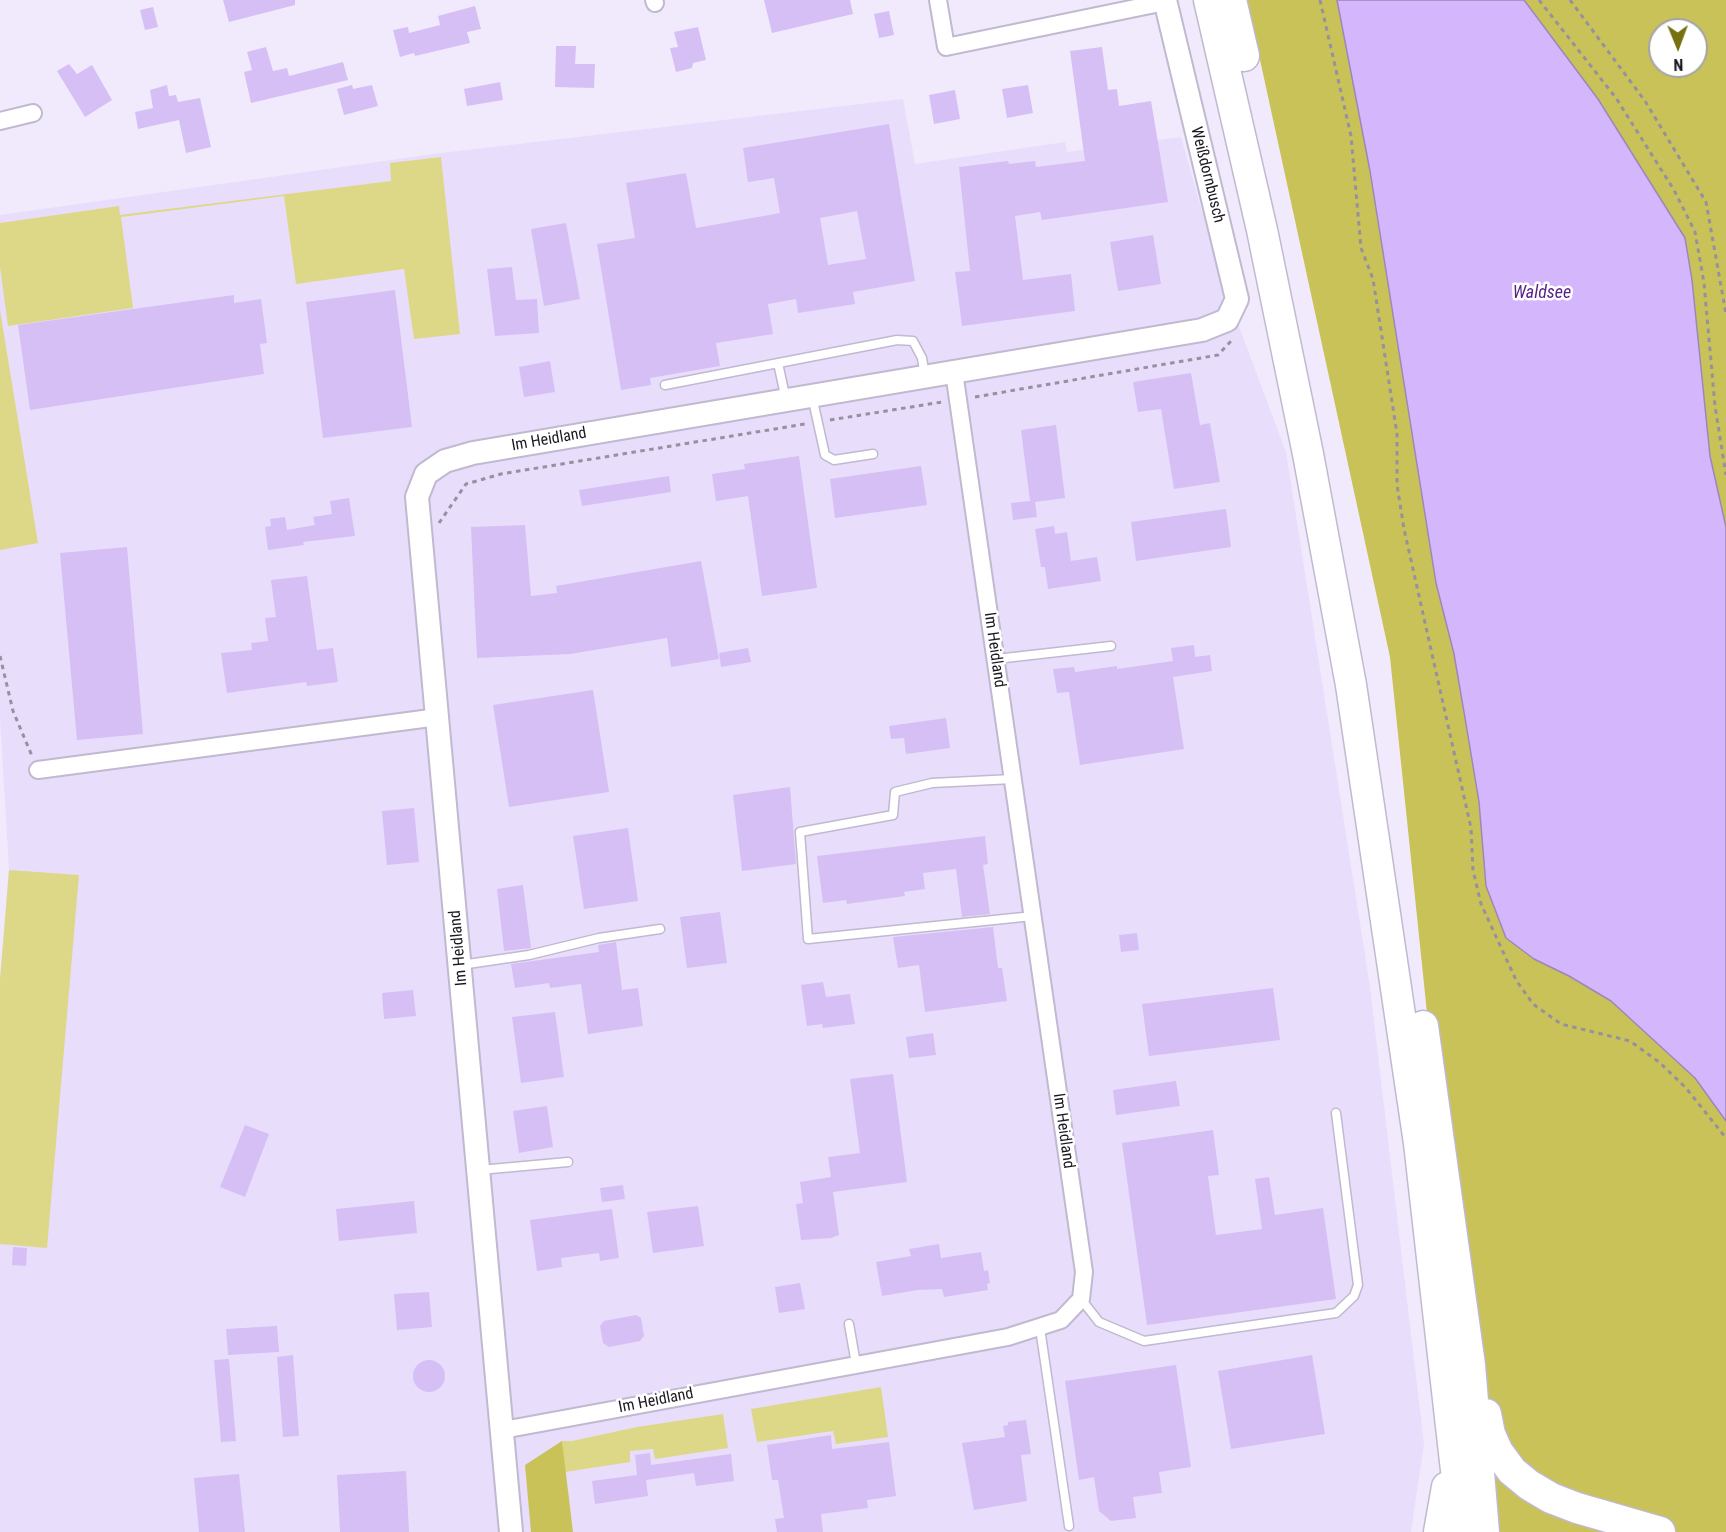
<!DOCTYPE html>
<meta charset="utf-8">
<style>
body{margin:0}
#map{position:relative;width:1726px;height:1532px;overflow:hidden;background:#f1eafd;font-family:"Roboto Condensed",sans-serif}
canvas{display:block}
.north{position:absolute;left:1648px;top:18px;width:60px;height:60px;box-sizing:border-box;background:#fff;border:2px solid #a4a3a6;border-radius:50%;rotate:179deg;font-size:16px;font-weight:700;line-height:24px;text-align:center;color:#1b1820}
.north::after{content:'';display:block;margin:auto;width:21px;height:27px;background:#777112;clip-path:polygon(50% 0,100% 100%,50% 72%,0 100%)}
</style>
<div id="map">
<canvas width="1726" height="1532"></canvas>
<div class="north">N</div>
</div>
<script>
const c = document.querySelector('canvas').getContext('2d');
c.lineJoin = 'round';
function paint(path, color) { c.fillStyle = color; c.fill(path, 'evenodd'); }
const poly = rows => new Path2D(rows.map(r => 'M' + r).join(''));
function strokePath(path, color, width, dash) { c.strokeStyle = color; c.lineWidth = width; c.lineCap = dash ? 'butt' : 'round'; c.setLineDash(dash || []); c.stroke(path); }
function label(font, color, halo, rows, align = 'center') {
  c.font = font + ' "Roboto Condensed",sans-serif'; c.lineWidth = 5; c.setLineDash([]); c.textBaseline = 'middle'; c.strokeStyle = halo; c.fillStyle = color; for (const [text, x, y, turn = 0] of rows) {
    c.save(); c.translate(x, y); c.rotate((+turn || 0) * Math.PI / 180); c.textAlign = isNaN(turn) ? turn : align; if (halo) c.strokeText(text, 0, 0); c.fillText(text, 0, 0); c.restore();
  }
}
paint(poly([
 [903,99,915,164,1065,142,1067,152,1181,137,1221,278,1286,452,1370,987,1424,1444,1411,1532,0,1532,0,979,9,870,0,717,0,215,441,153]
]), '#e9ddfc');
paint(poly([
 [441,157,460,334,414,339,404,269,296,284,284,196,121,217,133,308,8,326,0,267,0,223,119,206,120,215,391,181,390,163],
 [0,310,38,543,0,550],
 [9,870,79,875,47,1248,0,1244,0,979],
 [881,1387,888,1437,836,1444,833,1431,757,1442,751,1409],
 [723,1414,728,1448,655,1459,653,1449,630,1451,630,1462,565,1472,562,1441,572,1441,637,1427]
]), '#ddd887');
paint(poly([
 [1247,0,1337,0,1370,171,1436,583,1454,654,1465,718,1479,802,1486,886,1534,959,1569,976,1611,1001,1695,1078,1726,1121,1726,1532,1481,1532,1390,657],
 [1524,0,1726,0,1726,527,1710,456,1692,280,1685,238,1598,99],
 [1660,30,1696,30,1696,66,1660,66],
 [562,1441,573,1532,531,1532,525,1465]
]), '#c9c258');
const water = poly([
 [1337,0,1524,0,1598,99,1685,238,1692,280,1710,456,1726,527,1726,1121,1695,1078,1611,1001,1569,976,1534,959,1506,938,1486,886,1479,802,1465,718,1454,654,1436,583,1370,171,1337,0]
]);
paint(water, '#d4b6fd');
strokePath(water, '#9c87bb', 1.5);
paint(poly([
 [223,0,295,0,295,5,229,22],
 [764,0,850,0,853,14,772,33],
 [475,6,481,29,467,32,470,43,415,56,414,53,400,57,393,30,408,27,409,33,440,25,438,16],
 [153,7,158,27,145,30,140,10],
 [889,11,894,35,879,38,874,14],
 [698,27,706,60,693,63,692,68,676,72,670,48,678,47,674,32],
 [556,46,576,46,575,64,595,64,594,88,555,87],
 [266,47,273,71,287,68,289,76,343,62,348,80,251,103,244,72,252,70,247,52],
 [1102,47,1108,90,1117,89,1119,106,1151,101,1168,202,1042,220,1040,212,1015,216,1023,280,1071,274,1075,311,962,326,955,272,970,271,959,167,1008,161,1009,164,1035,161,1036,167,1085,161,1070,51],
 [69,64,77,74,92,65,112,100,85,117,57,71],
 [500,82,503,100,467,106,464,89],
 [167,85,169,96,176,95,178,102,200,98,211,147,186,153,179,120,138,129,135,112,153,108,150,90],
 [352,85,353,89,372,85,378,106,344,115,337,89],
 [1028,85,1033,113,1007,118,1002,89],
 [955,90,960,119,934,124,929,95],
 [889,124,915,281,853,292,855,304,798,313,796,299,768,304,773,334,716,343,720,366,650,378,651,385,621,390,597,244,635,238,626,183,686,173,696,228,780,213,774,178,748,182,743,148],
 [857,211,866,259,828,265,820,218],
 [566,223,580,299,544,306,531,229],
 [1153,235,1161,284,1118,291,1110,242],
 [512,267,516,300,537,299,539,333,495,336,487,269],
 [395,290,412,427,323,438,306,302],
 [234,295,234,303,261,299,267,343,260,344,264,374,30,410,18,325],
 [550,361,555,392,524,397,519,367],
 [1191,373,1200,425,1210,423,1220,482,1174,489,1161,409,1138,412,1133,382],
 [1056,425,1065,498,1035,502,1037,517,1013,520,1011,503,1030,501,1021,430],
 [799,456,817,588,762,596,748,496,716,501,712,474,745,469,744,464],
 [921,466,927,505,835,518,830,479],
 [669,476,671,492,582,506,579,490],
 [349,498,355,536,303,542,304,545,268,550,265,527,271,526,270,519,285,517,287,530,315,525,313,517,332,514,330,501],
 [1226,509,1231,547,1136,561,1131,522],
 [525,525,531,596,557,593,556,586,701,561,719,659,671,667,667,638,570,654,477,658,471,527],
 [1054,526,1055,534,1067,532,1071,561,1097,557,1101,581,1048,589,1045,567,1041,567,1035,529],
 [127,547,143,734,77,740,60,553],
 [307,576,317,650,333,648,338,682,307,686,306,682,227,693,221,653,252,650,251,643,268,641,265,618,276,617,271,580],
 [1194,645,1195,657,1210,655,1212,671,1173,677,1184,749,1080,765,1069,692,1057,693,1053,669,1074,667,1075,672,1117,666,1117,669,1173,661,1171,648],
 [748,648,751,662,721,667,719,653],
 [593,690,609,792,509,807,493,705],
 [946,718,950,748,906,754,904,738,891,739,889,726],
 [790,787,796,864,742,871,733,795],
 [414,808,419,862,387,865,382,811],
 [628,828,638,901,584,909,573,836],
 [985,836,988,864,983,865,990,914,962,917,956,869,923,873,925,889,904,892,905,896,847,904,846,900,823,903,817,856],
 [523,885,531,948,504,951,497,889],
 [720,912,727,963,687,968,680,917],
 [993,927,998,968,1002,968,1007,1001,925,1012,919,965,898,968,893,937],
 [1137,933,1139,950,1121,952,1119,935],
 [616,942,622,990,638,988,643,1026,588,1034,581,984,550,988,549,983,515,988,511,964,599,952,598,945],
 [823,982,826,997,850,994,855,1024,823,1028,822,1024,807,1026,801,985],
 [1273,988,1280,1040,1149,1056,1142,1004],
 [413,990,416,1016,384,1019,382,993],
 [555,1012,564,1077,521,1083,512,1017],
 [933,1033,936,1055,909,1058,906,1037],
 [893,1074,907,1182,833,1192,839,1235,831,1238,801,1240,796,1204,803,1203,800,1182,831,1177,828,1157,860,1153,850,1079],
 [1176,1081,1180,1106,1116,1115,1113,1090],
 [547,1106,553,1147,519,1153,513,1111],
 [245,1125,269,1134,245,1197,220,1187],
 [1213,1130,1219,1175,1208,1176,1216,1235,1262,1229,1255,1179,1269,1177,1275,1215,1323,1208,1336,1299,1147,1325,1122,1143],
 [623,1185,625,1199,602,1202,600,1188],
 [414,1201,417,1233,339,1241,336,1209],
 [698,1206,704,1246,653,1253,647,1212],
 [612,1209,619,1258,600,1261,599,1253,561,1258,562,1267,537,1271,530,1220],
 [939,1244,941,1258,981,1252,984,1271,988,1270,990,1283,987,1284,988,1290,944,1297,942,1289,918,1290,882,1296,876,1262,911,1256,909,1249],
 [13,1247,27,1248,26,1266,12,1265],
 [800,1283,805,1309,779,1313,775,1287],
 [429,1292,432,1327,397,1330,394,1294],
 [636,1315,641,1318,644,1336,640,1341,609,1347,603,1343,600,1326,604,1321],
 [277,1326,279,1352,228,1355,226,1329],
 [293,1355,299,1436,283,1437,277,1357],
 [1312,1355,1325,1434,1231,1449,1218,1371],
 [229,1359,236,1441,221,1442,214,1360],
 '413 1376a16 16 0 1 1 32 0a16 16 0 1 1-32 0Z',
 [1176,1365,1191,1467,1159,1472,1162,1493,1133,1497,1136,1518,1111,1521,1099,1511,1094,1477,1079,1480,1065,1381],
 [1026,1420,1031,1454,1021,1455,1027,1501,974,1510,962,1443,1005,1437,1003,1426,1008,1425,1008,1422],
 [831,1435,832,1449,889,1442,896,1496,867,1500,868,1508,821,1514,823,1532,777,1532,775,1519,784,1518,778,1480,772,1480,767,1445],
 [650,1453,651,1465,731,1454,734,1481,696,1486,694,1473,646,1480,648,1496,595,1504,592,1481,637,1475,635,1455],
 [406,1471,409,1532,340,1532,337,1475],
 [239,1474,245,1532,199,1532,194,1478]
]), '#d5bff5');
const lane = poly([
 [778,363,786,400],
 [665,385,897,340,913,341,922,358,925,376],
 [812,396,825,455,834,460,873,454],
 [996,659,1111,646],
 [1013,779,932,783,895,792,893,815,800,832,808,939,1033,916],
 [461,965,529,955,599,938,660,929],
 [480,1170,568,1162],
 [1081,1299,1099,1322,1144,1341,1336,1313,1354,1296,1358,1285,1336,1113],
 [849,1324,856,1364],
 [1040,1328,1069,1526]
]);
const street = poly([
 [654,0,655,3],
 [938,0,946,47,1165,2],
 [0,121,33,113],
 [38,770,438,717],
 [503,1430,1008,1337,1061,1320,1081,1299,1084,1272,954,372]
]);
const secondary = poly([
 [511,1532,417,497,426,474,445,461,473,453,1202,330,1227,320,1237,299,1165,0]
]);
const highway = poly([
 [1209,0,1262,230,1308,454,1351,685,1419,1143,1463,1532],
 [1231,0,1244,56],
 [1423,1026,1470,1365,1484,1532],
 [1486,1414,1490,1434,1498,1452,1512,1471,1529,1485,1551,1498,1577,1508,1660,1532],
 [1439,1532,1447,1487]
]);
strokePath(lane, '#c1b9cf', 11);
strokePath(street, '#c1b9cf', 20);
strokePath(secondary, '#c1b9cf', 26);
strokePath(highway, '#c1b9cf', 33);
strokePath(poly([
 [1320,0,1351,136,1361,248,1373,279,1397,434,1397,485,1404,529,1471,828,1473,870,1481,904,1516,980,1533,1004,1561,1024,1630,1041,1659,1062,1686,1088,1726,1138],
 [1539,0,1616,98,1674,190,1695,232,1704,283,1715,406,1726,475],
 [1570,0,1645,101,1706,202,1726,314],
 [975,397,1218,355,1231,341],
 [830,420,942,402],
 [439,523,466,484,501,474,805,424],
 [0,656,13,711,32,756]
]), '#96909f', 3, [4.5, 4.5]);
strokePath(lane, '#fff', 8);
strokePath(street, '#fff', 16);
strokePath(secondary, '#fff', 22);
strokePath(highway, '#fff', 30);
label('16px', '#1b1820', '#fff', [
 ["Weißdornbusch",1207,175,76],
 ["Im Heidland",549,440,-10],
 ["Im Heidland",994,650,82],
 ["Im Heidland",459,948,-95],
 ["Im Heidland",1063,1131,82],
 ["Im Heidland",656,1401,-11]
]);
label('italic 18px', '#572387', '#fff', [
 ["Waldsee",1542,293]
]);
</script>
